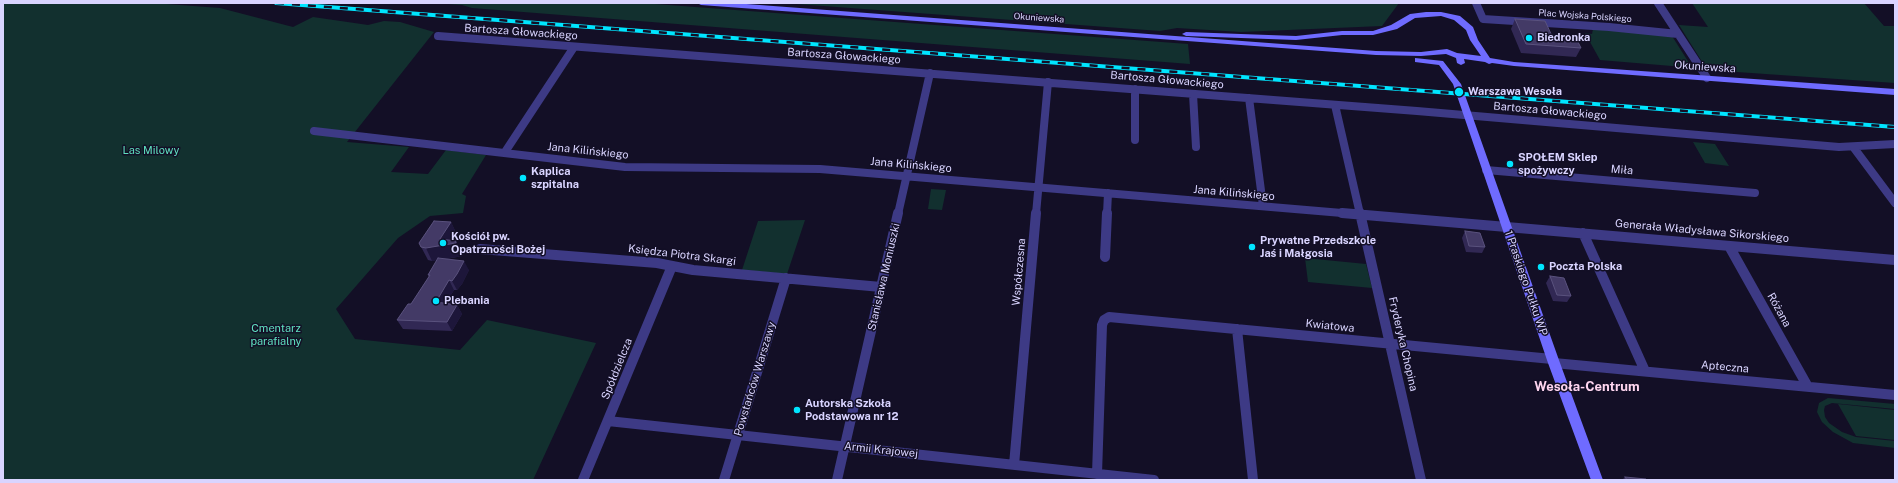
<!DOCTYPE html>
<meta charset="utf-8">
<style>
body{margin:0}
#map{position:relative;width:1898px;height:483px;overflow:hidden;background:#130f26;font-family:"Public Sans",sans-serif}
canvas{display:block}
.frame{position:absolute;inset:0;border:4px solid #d9d4ff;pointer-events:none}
</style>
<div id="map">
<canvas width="1898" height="483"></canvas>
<div class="frame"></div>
</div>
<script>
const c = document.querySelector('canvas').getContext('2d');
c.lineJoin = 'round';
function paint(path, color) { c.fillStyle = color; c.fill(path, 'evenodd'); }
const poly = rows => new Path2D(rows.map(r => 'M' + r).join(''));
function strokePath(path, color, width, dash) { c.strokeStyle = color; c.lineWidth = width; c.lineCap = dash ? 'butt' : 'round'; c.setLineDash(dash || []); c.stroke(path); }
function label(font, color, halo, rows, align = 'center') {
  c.font = font + ' "Public Sans",sans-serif'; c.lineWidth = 3; c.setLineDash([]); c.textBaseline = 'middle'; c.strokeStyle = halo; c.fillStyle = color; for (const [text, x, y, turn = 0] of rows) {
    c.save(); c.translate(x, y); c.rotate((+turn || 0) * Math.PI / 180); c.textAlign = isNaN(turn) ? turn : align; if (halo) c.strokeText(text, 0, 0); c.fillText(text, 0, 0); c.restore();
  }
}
paint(poly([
 [3,3,153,3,220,8,293,27,313,17,368,25,384,21,400,22,434,32,347,142,409,147,391,172,428,174,446,150,486,155,462,194,466,196,463,213,430,216,398,238,336,309,355,339,460,350,487,320,596,343,533,480,3,480],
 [434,3,642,3,1188,44,1190,64,472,8,462,5],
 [783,3,1399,3,1382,26,1241,32,1177,28,1160,31],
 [1692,3,1864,3,1884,26,1895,26,1895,83,1737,72,1706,68,1679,25,1708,27],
 [1593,29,1672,36,1691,66,1672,66,1600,60,1585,33,1592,34],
 [1693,142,1715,144,1729,166,1705,163],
 [931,189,946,190,942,210,928,209],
 [805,220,787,274,742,270,758,221],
 [1305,258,1366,264,1372,288,1308,282],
 [1828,398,1895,404,1895,409,1832,403,1825,406,1824,410,1825,417,1829,423,1842,432,1856,437,1895,441,1895,448,1853,443,1833,432,1822,422,1817,412,1819,403],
 [1838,404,1895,410,1895,440,1856,436]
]), '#12302f');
strokePath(poly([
 [1476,3,1483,19,1609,27,1678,34],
 [1658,3,1707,78],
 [438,36,1417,111,1839,147,1895,144],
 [1135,89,1135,140],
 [1193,94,1196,147],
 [1249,98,1263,206],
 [1335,105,1360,214],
 [314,131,625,167,820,169,1354,214],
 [1854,148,1895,203],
 [505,152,574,47],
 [1486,170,1755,193],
 [898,214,930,73],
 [1036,214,1048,82],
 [1107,214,1108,193]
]), '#3d3a85', 8);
strokePath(poly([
 [1342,213,1895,260],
 [1360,213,1421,480],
 [1583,233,1645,371],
 [1729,246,1808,387],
 [480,249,657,263,693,270,881,287],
 [1105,257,1107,213],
 [1237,329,1253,480],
 [1554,363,1895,395],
 [608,421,1154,480],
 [1014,465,1036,213],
 [1097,474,1102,325,1104,320,1109,317,1552,359],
 [583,480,672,266],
 [724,480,786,278],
 [837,480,898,213]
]), '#3d3a85', 10);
paint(poly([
 [697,3,733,3,1376,51,1421,52,1447,49,1457,53,1481,56,1470,40,1466,30,1454,20,1441,16,1415,18,1397,29,1373,35,1342,35,1296,40,1186,36,1182,34,1186,32,1296,36,1342,31,1373,31,1391,25,1410,14,1426,12,1441,12,1460,16,1473,27,1478,40,1490,58,1514,62,1895,89,1895,95,1514,66,1492,63,1489,64,1485,62,1464,59,1465,63,1461,65,1457,63,1456,58,1446,54,1421,56,1376,55,701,5,697,3],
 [1415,58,1443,61,1461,84,1560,363,1603,480,1591,480,1548,363,1453,84,1439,65,1415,62,1415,58]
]), '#6f6bff');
const rail = poly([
 [276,3,1895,127]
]);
strokePath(rail, '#00e5ff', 4);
strokePath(rail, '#130f26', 2.5, [8]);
paint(poly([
 [1515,19,1552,36,1581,48,1576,57,1521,53,1511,29],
 [451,222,457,235,453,241,463,254,463,256,446,259,469,270,462,284,457,290,454,290,446,303,457,305,462,314,452,331,403,329,397,320,411,304,429,277,428,275,437,260,432,261,428,260,419,243],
 [1465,231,1485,247,1482,253,1466,252,1462,238],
 [1550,276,1571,296,1567,302,1553,301,1546,283],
 [1625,477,1647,480,1622,480]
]), '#312854');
paint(poly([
 [451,222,457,235,451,244,456,241,463,254,463,256,432,261,426,248,440,239],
 [464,261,469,270,462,284,457,290,452,281],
 [449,280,454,290,441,311,436,302],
 [457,305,462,314,452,331,447,322]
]), '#1d163a');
const building = poly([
 [1515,19,1545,21,1552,36,1576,38,1581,48,1526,44,1515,19],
 [434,221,451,222,440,239,456,241,456,243,426,248,421,247,419,243,434,221],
 [1465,231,1480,233,1485,247,1469,246,1465,231],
 [438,258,464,261,457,274,452,281,449,280,436,302,457,305,447,322,397,320,408,304,411,304,430,275,428,275,438,258],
 [1550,276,1564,278,1571,296,1557,295,1550,276],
 [1625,477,1646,479,1647,480,1627,480,1625,477]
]);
paint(building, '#433a66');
strokePath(building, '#5a527e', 1);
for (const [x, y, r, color] of [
 [1529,38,4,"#00e5ff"],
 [1459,92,5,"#00e5ff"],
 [1510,164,4,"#00e5ff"],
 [523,178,4,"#00e5ff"],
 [443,243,4,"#00e5ff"],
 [1252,247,4,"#00e5ff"],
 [1541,267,4,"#00e5ff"],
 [436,301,4,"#00e5ff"],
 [797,410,4,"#00e5ff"]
]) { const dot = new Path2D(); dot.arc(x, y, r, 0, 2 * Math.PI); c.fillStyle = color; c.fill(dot); strokePath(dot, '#130f26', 1.5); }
label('9px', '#d9d4ff', '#130f26', [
 ["Plac Wojska Polskiego",1585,16,4],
 ["Okuniewska",1039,18,4]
]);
label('11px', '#d9d4ff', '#130f26', [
 ["Bartosza Głowackiego",521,32,4],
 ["Bartosza Głowackiego",844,56,4],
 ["Okuniewska",1705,67,4],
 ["Bartosza Głowackiego",1167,80,5],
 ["Bartosza Głowackiego",1550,111,5],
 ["Jana Kilińskiego",588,151,6],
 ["Jana Kilińskiego",911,165,5],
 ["Miła",1622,170,5],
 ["Jana Kilińskiego",1234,193,5],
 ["Generała Władysława Sikorskiego",1702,231,5],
 ["Księdza Piotra Skargi",682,255,7],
 ["Współczesna",1019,272,-85],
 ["Stanisława Moniuszki",884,277,-77],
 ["1 Praskiego Pułku WP",1526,283,71],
 ["Różana",1779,310,61],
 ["Kwiatowa",1330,326,6],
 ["Fryderyka Chopina",1403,344,77],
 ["Apteczna",1725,367,5],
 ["Spółdzielcza",617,369,-68],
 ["Powstańców Warszawy",755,379,-73],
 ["Armii Krajowej",881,450,6]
]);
label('bold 11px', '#d9d4ff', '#130f26', [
 ["Biedronka",1537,38],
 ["Warszawa Wesoła",1468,92],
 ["SPOŁEM Sklep",1518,158],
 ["spożywczy",1518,171],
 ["Kaplica",531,172],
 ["szpitalna",531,185],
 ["Kościół pw.",451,237],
 ["Opatrzności Bożej",451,250],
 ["Prywatne Przedszkole",1260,241],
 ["Jaś i Małgosia",1260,254],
 ["Poczta Polska",1549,267],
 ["Plebania",444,301],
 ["Autorska Szkoła",805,404],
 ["Podstawowa nr 12",805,417]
], 'left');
label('11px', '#5fe0c0', '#130f26', [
 ["Las Milowy",151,151],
 ["Cmentarz",276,329],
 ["parafialny",276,342]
]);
label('bold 13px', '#ffd6f0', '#130f26', [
 ["Wesoła-Centrum",1587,387]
]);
</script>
